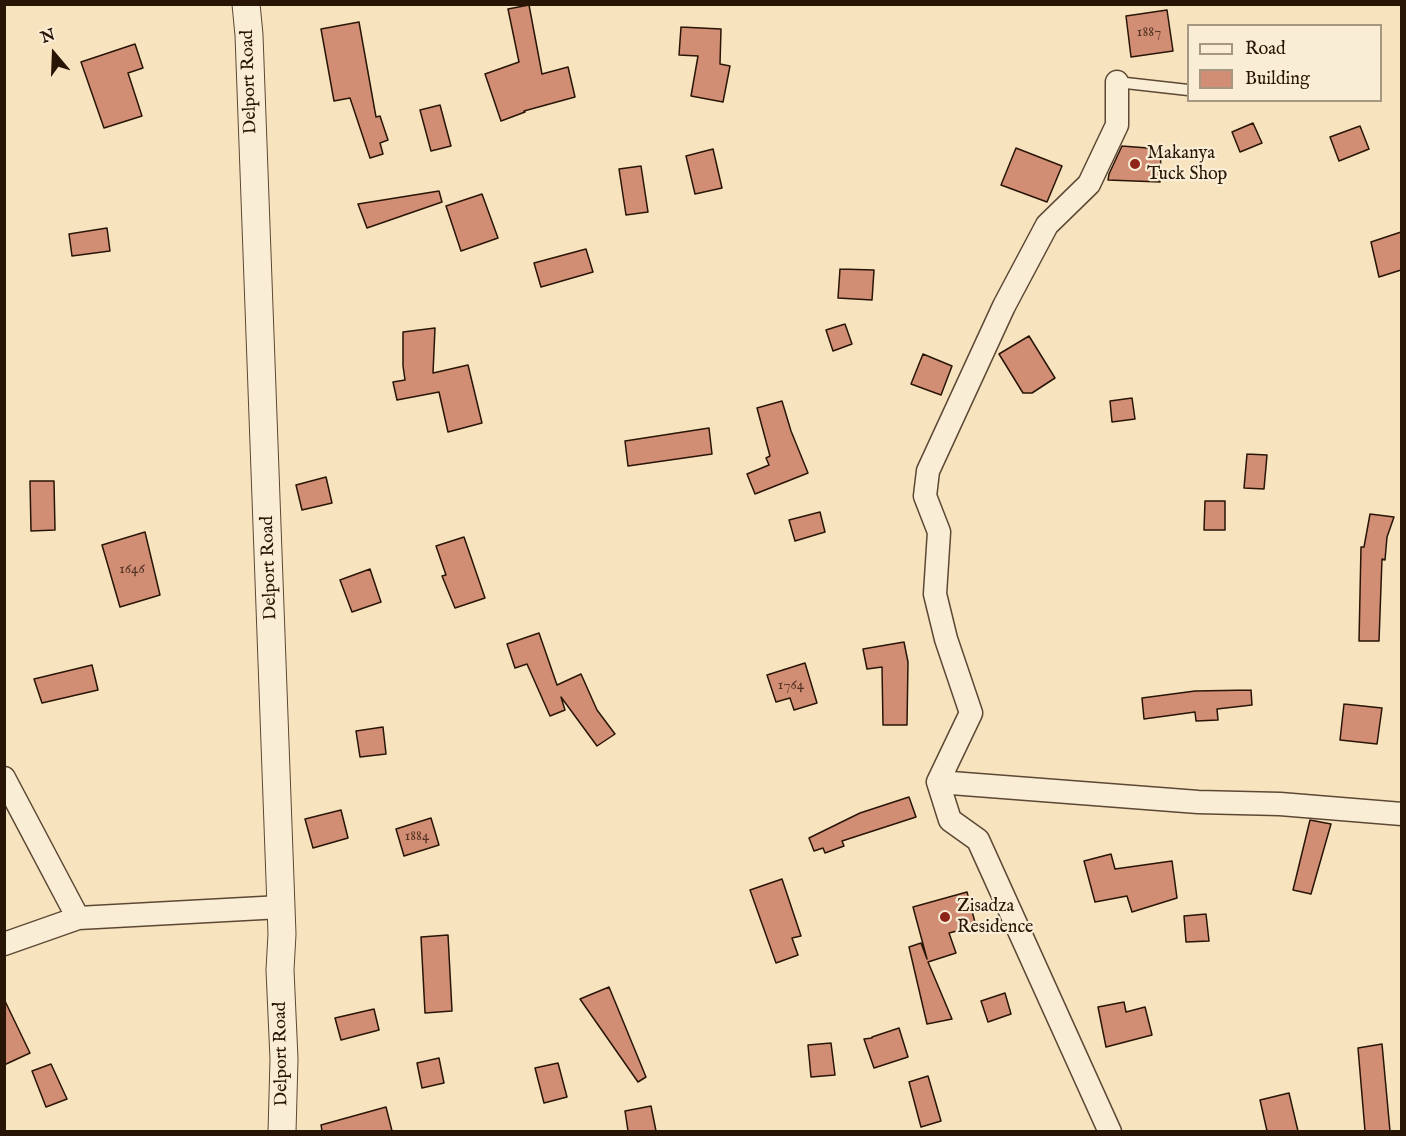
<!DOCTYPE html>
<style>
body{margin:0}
#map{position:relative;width:1406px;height:1136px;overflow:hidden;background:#f8e3bf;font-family:"IM FELL English",serif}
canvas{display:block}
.frame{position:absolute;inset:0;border:6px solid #281505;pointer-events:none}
.legend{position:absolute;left:1187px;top:24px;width:195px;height:78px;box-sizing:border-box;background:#faedd5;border:2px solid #a69782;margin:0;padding:8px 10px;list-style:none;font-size:18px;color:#281505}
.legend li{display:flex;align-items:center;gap:12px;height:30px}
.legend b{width:30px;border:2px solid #a69782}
.north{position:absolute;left:24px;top:24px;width:60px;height:60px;-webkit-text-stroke:4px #faedd5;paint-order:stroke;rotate:341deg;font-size:16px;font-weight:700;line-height:24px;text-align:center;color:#281505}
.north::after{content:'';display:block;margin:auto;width:21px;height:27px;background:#281505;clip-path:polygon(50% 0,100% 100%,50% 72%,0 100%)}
</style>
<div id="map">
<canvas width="1406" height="1136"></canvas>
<div class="frame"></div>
<ul class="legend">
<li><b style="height:8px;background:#faedd5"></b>Road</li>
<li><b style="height:16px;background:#d18e75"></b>Building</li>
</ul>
<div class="north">N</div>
</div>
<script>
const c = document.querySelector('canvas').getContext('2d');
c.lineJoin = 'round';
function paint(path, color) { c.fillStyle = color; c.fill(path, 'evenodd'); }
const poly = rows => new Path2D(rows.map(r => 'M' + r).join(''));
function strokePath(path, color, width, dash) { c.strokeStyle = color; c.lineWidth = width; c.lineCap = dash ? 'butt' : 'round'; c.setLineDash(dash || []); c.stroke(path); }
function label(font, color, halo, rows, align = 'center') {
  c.font = font + ' "IM FELL English",serif'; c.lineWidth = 4.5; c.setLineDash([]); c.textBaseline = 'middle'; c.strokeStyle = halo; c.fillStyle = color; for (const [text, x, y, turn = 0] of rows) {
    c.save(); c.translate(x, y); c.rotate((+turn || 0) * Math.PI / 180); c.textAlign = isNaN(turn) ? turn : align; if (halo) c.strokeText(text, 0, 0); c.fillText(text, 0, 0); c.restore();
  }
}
const building = poly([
 [529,5,542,74,568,67,575,97,524,111,525,112,501,121,485,74,519,62,508,9,529,5],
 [1167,10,1173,51,1131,57,1126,16,1167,10],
 [359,22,376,117,380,116,388,140,380,143,383,154,370,158,350,98,334,101,321,29,359,22],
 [681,27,721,29,720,64,730,66,723,102,691,96,698,56,679,55,681,27],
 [135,44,143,68,128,73,142,116,104,128,81,62,135,44],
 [440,105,451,146,431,151,420,110,440,105],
 [1253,123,1262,143,1240,152,1232,132,1253,123],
 [1360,126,1369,149,1339,161,1330,137,1360,126],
 [1122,146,1161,149,1160,182,1108,180,1109,174,1122,146],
 [1016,148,1062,166,1047,202,1001,185,1016,148],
 [713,149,722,188,695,194,686,156,713,149],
 [641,166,648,212,626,215,619,169,641,166],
 [439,191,442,202,367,228,358,204,439,191],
 [482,194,498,238,461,251,446,206,482,194],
 [107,228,110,251,72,256,69,234,107,228],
 [1401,232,1401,270,1379,277,1371,242,1401,232],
 [586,249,593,272,541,287,534,263,586,249],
 [840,269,874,270,872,300,838,298,840,269],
 [845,324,852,344,833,351,826,330,845,324],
 [435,328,433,373,468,365,482,423,448,432,439,392,397,400,393,382,405,380,403,366,403,332,435,328],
 [1029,336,1055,378,1032,393,1023,393,999,354,1029,336],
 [923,354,952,366,941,395,911,384,923,354],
 [1132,398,1135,419,1112,422,1110,401,1132,398],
 [782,401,791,431,808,473,755,494,747,474,769,465,766,458,770,456,757,408,782,401],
 [709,428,712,454,628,466,625,441,709,428],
 [1247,454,1267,455,1264,489,1244,488,1247,454],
 [326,477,332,503,302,510,296,485,326,477],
 [30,481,54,481,55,530,31,531,30,481],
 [1205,501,1225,501,1225,530,1204,530,1205,501],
 [820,512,825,532,795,541,789,520,820,512],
 [1370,514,1394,517,1387,537,1385,560,1382,559,1379,641,1359,641,1361,547,1364,547,1370,514],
 [145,532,160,595,120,607,102,545,145,532],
 [464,537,485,598,455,608,442,576,446,575,436,546,464,537],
 [370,569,381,602,352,612,340,580,370,569],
 [539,633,557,685,581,674,597,710,615,734,597,746,561,697,565,710,550,716,527,664,515,668,507,644,539,633],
 [904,642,908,662,907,725,883,725,882,667,867,669,863,649,904,642],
 [805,663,817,703,794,710,790,698,776,702,767,675,805,663],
 [92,665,98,690,42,703,34,679,92,665],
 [1251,690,1252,705,1217,709,1218,720,1196,721,1195,712,1144,719,1142,698,1195,691,1251,690],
 [1344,704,1382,708,1377,744,1340,740,1344,704],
 [383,727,386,754,360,757,356,731,383,727],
 [909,797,916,817,842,841,844,846,825,853,823,848,814,851,809,838,860,813,909,797],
 [341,810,348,838,313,848,305,819,341,810],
 [431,818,439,845,404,856,396,829,431,818],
 [1310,820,1331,824,1311,894,1293,890,1310,820],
 [1111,854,1115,869,1172,861,1177,898,1132,912,1127,896,1095,902,1084,861,1111,854],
 [782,879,801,936,792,938,798,955,776,963,750,890,782,879],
 [967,892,976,926,949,933,956,953,928,962,952,1019,927,1024,909,947,921,943,927,959,913,907,967,892],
 [1206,914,1209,941,1186,942,1184,916,1206,914],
 [448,935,452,1011,425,1013,421,937,448,935],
 [609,987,646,1077,638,1082,580,999,609,987],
 [1005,993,1011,1014,988,1022,981,1001,1005,993],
 [4,999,30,1053,4,1065,4,999],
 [1124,1002,1126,1012,1145,1007,1152,1035,1106,1047,1098,1007,1124,1002],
 [374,1009,379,1030,341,1040,335,1018,374,1009],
 [899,1028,908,1057,874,1068,864,1039,872,1038,872,1037,899,1028],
 [831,1043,835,1075,811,1077,808,1045,831,1043],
 [1382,1044,1390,1131,1365,1131,1358,1048,1382,1044],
 [439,1058,444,1083,422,1088,417,1063,439,1058],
 [558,1063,567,1097,544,1103,535,1068,558,1063],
 [51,1064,67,1099,46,1107,32,1071,51,1064],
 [928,1076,941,1121,921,1127,909,1082,928,1076],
 [1289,1093,1298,1131,1267,1131,1260,1100,1289,1093],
 [651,1106,656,1131,628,1131,625,1111,651,1106],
 [386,1107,392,1131,322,1131,321,1125,386,1107]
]);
paint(building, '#d18e75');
strokePath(building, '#281505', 1.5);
const service = poly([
 [1117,82,1188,90]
]);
const minor = poly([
 [4,778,78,918],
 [938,782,1198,802,1280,804,1402,814],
 [4,944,78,918,281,907],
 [1110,1132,978,840,950,820,938,782,971,713,946,639,935,594,939,532,925,496,928,471,1004,306,1047,225,1089,184,1117,125,1117,82]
]);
const tertiary = poly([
 [246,4,249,35,282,934,280,970,284,1059,282,1132]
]);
strokePath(service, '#5c4834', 13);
strokePath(minor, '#5c4834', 25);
strokePath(tertiary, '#5c4834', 29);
strokePath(service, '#faedd5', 10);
strokePath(minor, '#faedd5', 22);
strokePath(tertiary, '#faedd5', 27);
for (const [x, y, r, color] of [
 [1135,164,6,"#8f2418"],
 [945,917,6,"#8f2418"]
]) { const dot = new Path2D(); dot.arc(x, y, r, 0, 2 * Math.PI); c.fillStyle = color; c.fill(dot); strokePath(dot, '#faedd5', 2); }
label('15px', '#523321', null, [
 ["1887",1149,33],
 ["1646",132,570],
 ["1764",791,686],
 ["1884",417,837]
]);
label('18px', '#281505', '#faedd5', [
 ["Delport Road",250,82,-92],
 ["Delport Road",270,568,-92],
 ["Delport Road",282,1054,-91]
]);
label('18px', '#281505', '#faedd5', [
 ["Makanya",1147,154],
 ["Tuck Shop",1147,175],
 ["Zisadza",957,907],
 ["Residence",957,928]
], 'left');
</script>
